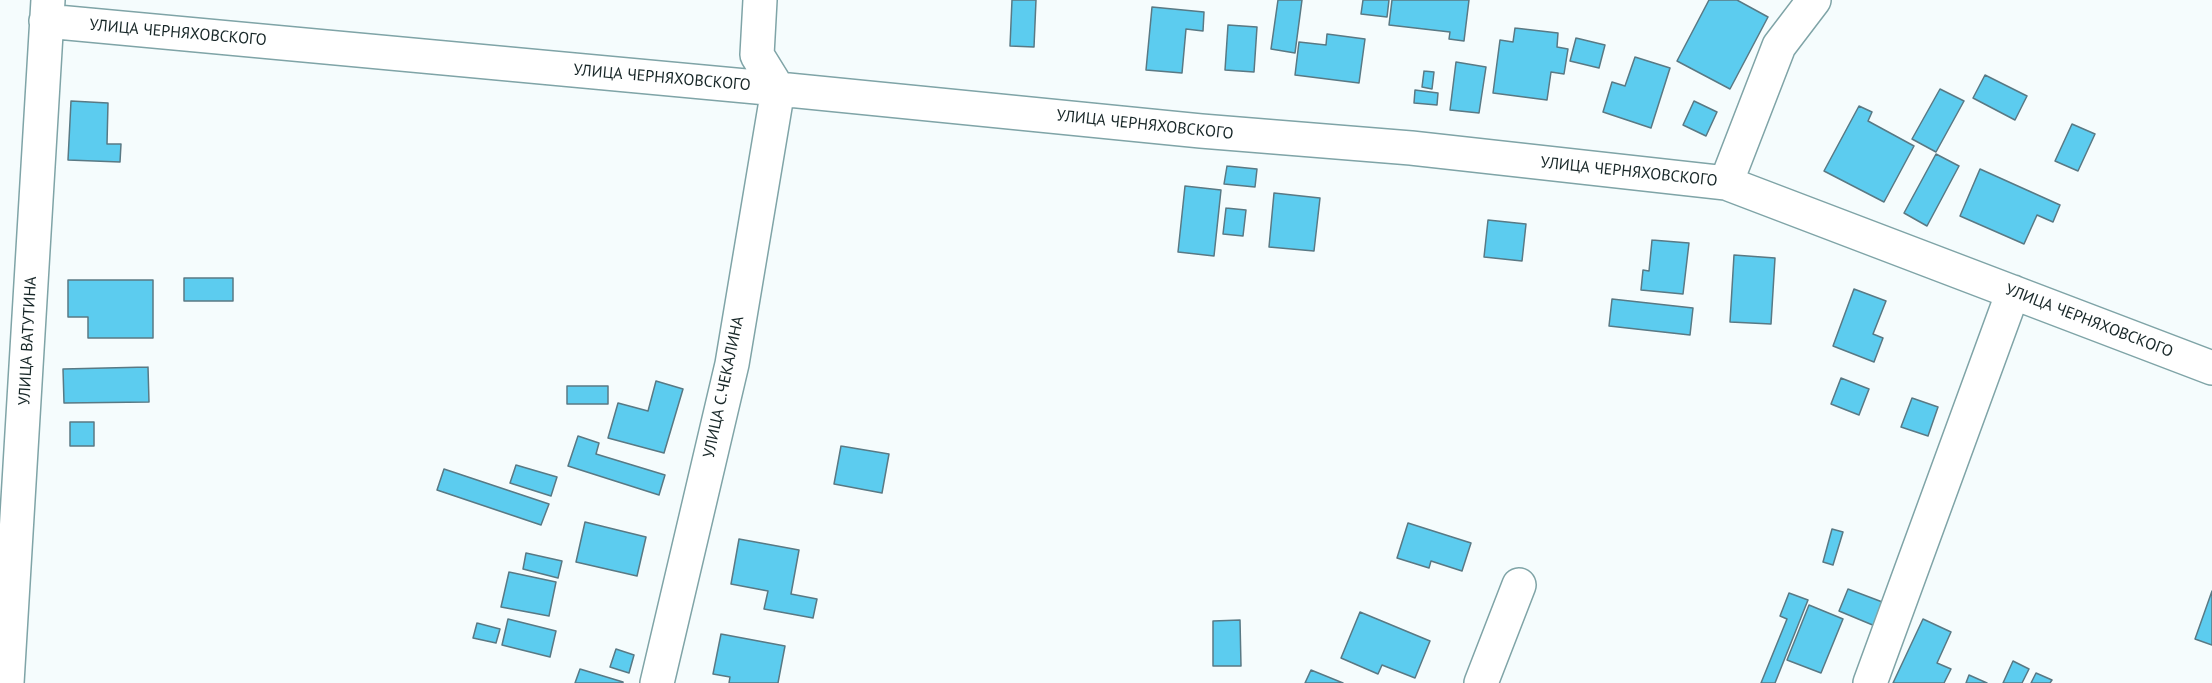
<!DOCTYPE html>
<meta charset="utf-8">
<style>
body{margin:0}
canvas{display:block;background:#f5fcfd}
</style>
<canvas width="2212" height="683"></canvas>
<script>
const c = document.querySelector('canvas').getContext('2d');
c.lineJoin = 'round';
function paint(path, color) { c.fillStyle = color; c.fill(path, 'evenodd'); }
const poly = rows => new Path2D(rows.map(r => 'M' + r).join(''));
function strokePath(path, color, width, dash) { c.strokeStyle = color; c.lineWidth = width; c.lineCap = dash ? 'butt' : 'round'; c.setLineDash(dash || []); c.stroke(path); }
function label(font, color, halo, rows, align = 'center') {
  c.font = font + ' "PT Sans",sans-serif'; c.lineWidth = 6; c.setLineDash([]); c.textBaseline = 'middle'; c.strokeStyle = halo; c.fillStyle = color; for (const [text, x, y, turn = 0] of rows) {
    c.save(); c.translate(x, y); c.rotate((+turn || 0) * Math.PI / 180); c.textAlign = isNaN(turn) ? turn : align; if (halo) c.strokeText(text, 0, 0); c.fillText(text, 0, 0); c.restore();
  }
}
const building = poly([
 [1012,0,1036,0,1034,47,1010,46,1012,0],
 [1278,0,1302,0,1295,53,1271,49,1278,0],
 [1363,0,1389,0,1387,17,1361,14,1363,0],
 [1392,0,1469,0,1464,41,1449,39,1450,32,1389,25,1392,0],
 [1709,0,1737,0,1768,17,1730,89,1677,61,1709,0],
 [1152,7,1204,12,1203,31,1186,29,1182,73,1146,70,1152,7],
 [1228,25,1257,27,1254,72,1225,70,1228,25],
 [1515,28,1558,33,1557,47,1568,49,1564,74,1551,72,1547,100,1493,93,1500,40,1513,42,1515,28],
 [1327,34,1365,39,1359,83,1295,75,1299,42,1326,45,1327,34],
 [1576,38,1605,45,1599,68,1570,61,1576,38],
 [1635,57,1670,68,1651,128,1603,112,1612,82,1625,86,1635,57],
 [1456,62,1486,67,1479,113,1450,110,1456,62],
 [1424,71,1434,72,1432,89,1422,87,1424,71],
 [1985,75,2027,96,2015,120,1973,98,1985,75],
 [1940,89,1964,101,1936,152,1912,139,1940,89],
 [1415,90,1438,93,1437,105,1414,103,1415,90],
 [71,101,108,103,107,144,121,144,120,162,68,160,71,101],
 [1694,101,1717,112,1706,136,1683,125,1694,101],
 [1859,106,1872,112,1868,121,1914,146,1884,202,1824,171,1859,106],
 [2072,124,2095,134,2078,171,2055,161,2072,124],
 [1936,154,1959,166,1927,226,1904,213,1936,154],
 [1227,166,1257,169,1255,187,1224,184,1227,166],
 [1980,169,2060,205,2053,222,2037,215,2024,244,1960,216,1980,169],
 [1185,186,1221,190,1214,256,1178,252,1185,186],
 [1274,193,1320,198,1314,251,1269,247,1274,193],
 [1226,208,1246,210,1243,236,1223,234,1226,208],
 [1488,220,1526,224,1522,261,1484,257,1488,220],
 [1652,240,1689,243,1683,294,1641,290,1643,270,1649,271,1652,240],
 [1734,255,1775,258,1771,324,1730,322,1734,255],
 [184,278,233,278,233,301,184,301,184,278],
 [68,280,153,280,153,338,88,338,88,317,68,317,68,280],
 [1854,289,1886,301,1873,334,1883,338,1874,362,1833,346,1854,289],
 [1612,299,1693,308,1690,335,1609,326,1612,299],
 [148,367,149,402,64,403,63,369,148,367],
 [1841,378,1869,389,1859,415,1831,404,1841,378],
 [656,381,683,389,664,453,608,438,618,403,648,411,656,381],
 [567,386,608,386,608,404,567,404,567,386],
 [1912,398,1938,407,1928,436,1901,427,1912,398],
 [70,422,94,422,94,446,70,446,70,422],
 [578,436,599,443,596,454,665,475,659,495,568,466,578,436],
 [841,446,889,454,882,493,834,484,841,446],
 [516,465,557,477,551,496,510,483,516,465],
 [444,469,549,504,541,525,437,490,444,469],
 [585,522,646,537,637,576,576,562,585,522],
 [1408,523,1471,543,1462,571,1431,561,1429,568,1397,558,1408,523],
 [1832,529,1843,532,1833,565,1823,562,1832,529],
 [739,539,799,550,791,594,817,599,813,618,764,609,768,591,731,584,739,539],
 [526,553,562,561,558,578,523,569,526,553],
 [509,572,556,582,549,616,501,607,509,572],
 [1848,589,1885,603,1875,626,1839,611,1848,589],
 [2212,591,2212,645,2195,639,2212,591],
 [1789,593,1808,600,1775,683,1761,683,1787,619,1780,616,1789,593],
 [1809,605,1843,619,1821,673,1787,660,1809,605],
 [1360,612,1430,641,1415,678,1382,665,1378,674,1341,658,1360,612],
 [508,619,556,631,550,657,502,645,508,619],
 [1923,619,1951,632,1937,663,1951,669,1944,683,1893,683,1923,619],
 [1240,620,1241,666,1213,666,1213,621,1240,620],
 [477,623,500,629,496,643,473,638,477,623],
 [721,634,785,646,778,683,729,683,730,677,713,674,721,634],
 [616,649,634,655,629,673,610,667,616,649],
 [2013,661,2029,669,2022,683,2003,683,2013,661],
 [580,669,623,682,623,683,575,683,580,669],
 [1311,670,1343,683,1305,683,1311,670],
 [2036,673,2052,680,2050,683,2031,683,2036,673],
 [1969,675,1987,683,1966,683,1969,675]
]);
paint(building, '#5cccef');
strokePath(building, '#597984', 1.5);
const minor = poly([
 [760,0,757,55,778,89],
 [46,21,778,89,1201,131,1411,148,1726,183,2212,368],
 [1726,183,1779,46,1814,0],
 [7,683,48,0],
 [657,683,732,364,778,89],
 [1481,683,1519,585],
 [1870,683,2013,292]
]);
strokePath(minor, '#7fa4a7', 36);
strokePath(minor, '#fff', 33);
label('16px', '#182728', '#fff', [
 ["УЛИЦА ЧЕРНЯХОВСКОГО",178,33,5],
 ["УЛИЦА ЧЕРНЯХОВСКОГО",662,78,5],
 ["УЛИЦА ЧЕРНЯХОВСКОГО",1145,125,6],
 ["УЛИЦА ЧЕРНЯХОВСКОГО",1629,172,6],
 ["УЛИЦА ЧЕРНЯХОВСКОГО",2089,321,21],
 ["УЛИЦА ВАТУТИНА",28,341,-87],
 ["УЛИЦА С.ЧЕКАЛИНА",724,387,-78]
]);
</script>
